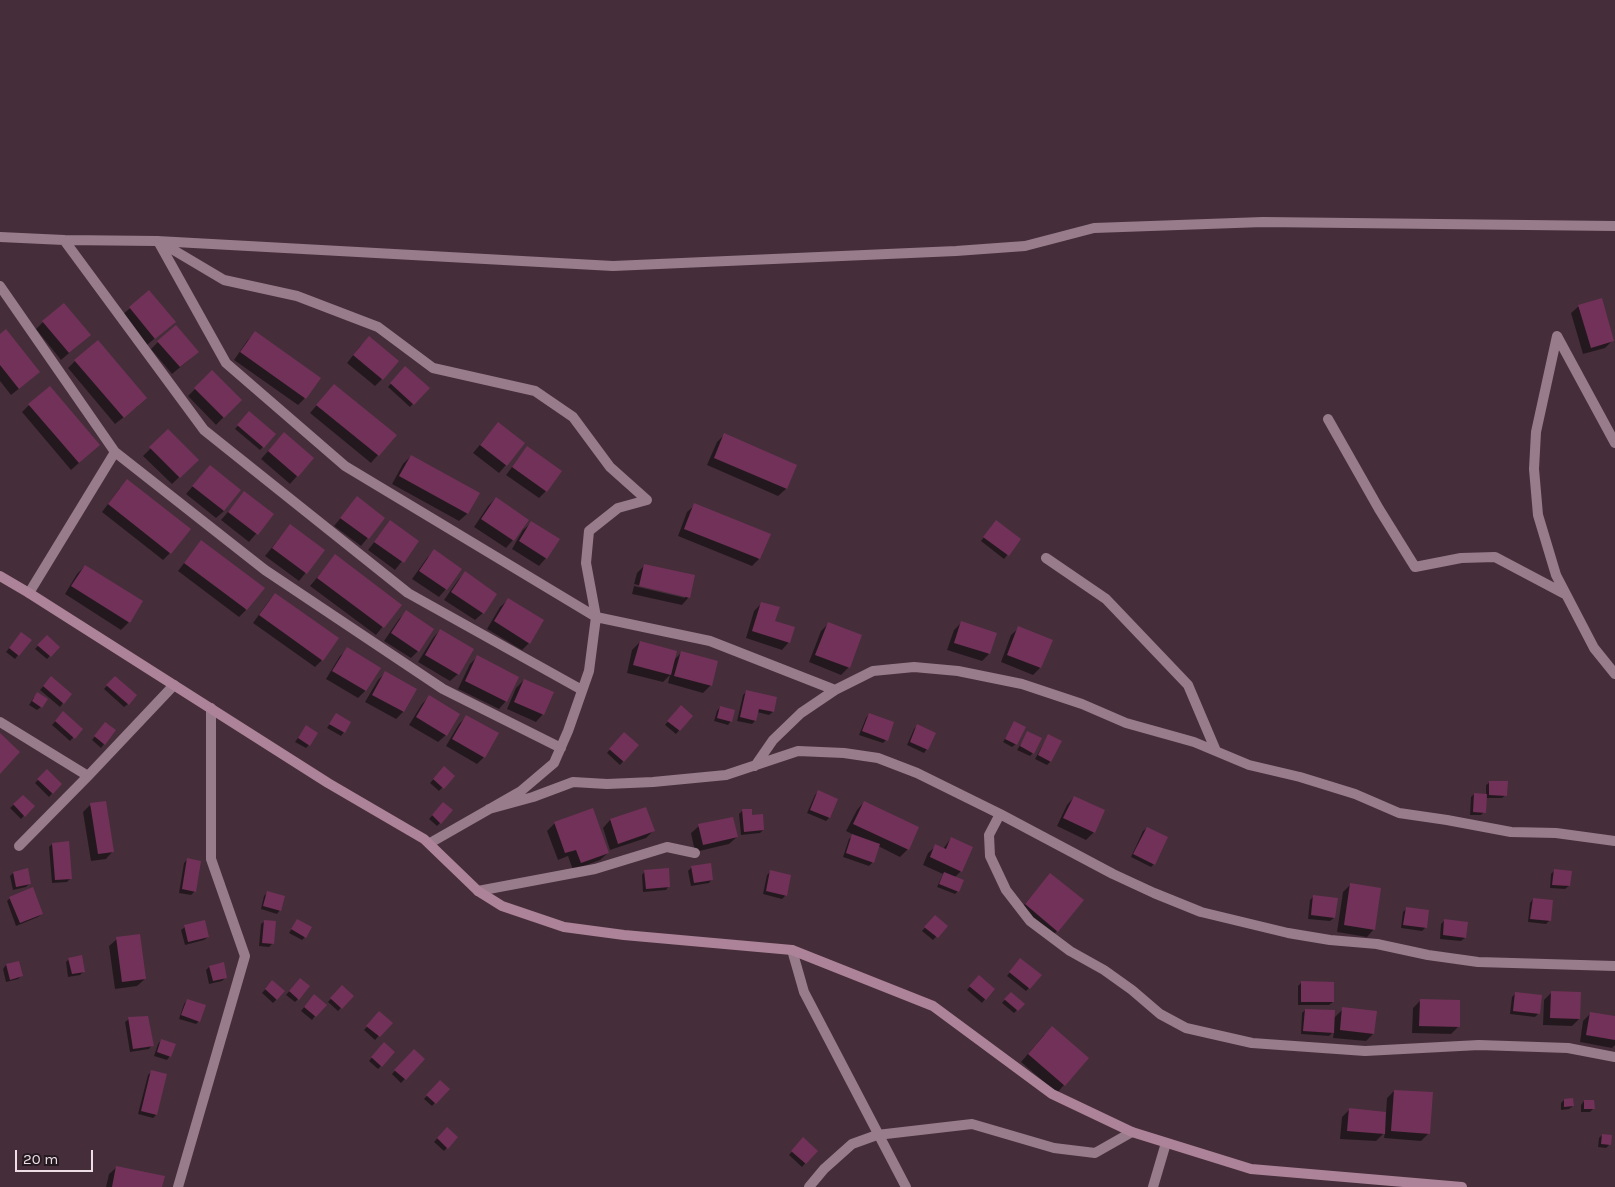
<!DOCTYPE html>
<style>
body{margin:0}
#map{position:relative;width:1615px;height:1187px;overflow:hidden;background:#452e3a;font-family:Karla,sans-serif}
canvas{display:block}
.scale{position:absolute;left:15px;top:1150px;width:78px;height:22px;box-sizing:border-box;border:2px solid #eddde5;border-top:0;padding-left:6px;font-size:15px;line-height:18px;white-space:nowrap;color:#eddde5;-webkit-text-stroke:4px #251a20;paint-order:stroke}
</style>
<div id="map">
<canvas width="1615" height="1187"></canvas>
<div class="scale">20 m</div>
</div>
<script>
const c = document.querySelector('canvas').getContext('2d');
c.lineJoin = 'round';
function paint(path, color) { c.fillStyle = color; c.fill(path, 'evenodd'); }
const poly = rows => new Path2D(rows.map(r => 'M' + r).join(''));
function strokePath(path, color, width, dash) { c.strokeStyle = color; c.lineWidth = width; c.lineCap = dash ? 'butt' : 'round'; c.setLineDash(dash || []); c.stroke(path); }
paint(poly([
 [149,292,166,329,147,345,122,315],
 [1579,306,1613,340,1605,348,1583,354,1571,313],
 [43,322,82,342,61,360,36,329],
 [255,333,305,398,298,405,234,360,247,341],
 [0,336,31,379,11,395,0,381],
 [158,342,190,359,172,374,151,349],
 [361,345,382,379,375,386,347,363],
 [75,361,138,406,115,424,68,368],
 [405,368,428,388,410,407,388,387],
 [212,372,240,400,216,425,188,396],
 [327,393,395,435,371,463,310,413],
 [29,405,99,445,71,470,22,412],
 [246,416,275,434,260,450,235,429],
 [498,423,506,465,499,473,473,453],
 [168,431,197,460,172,484,143,456],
 [724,435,796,466,786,489,778,496,707,465,717,442],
 [277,441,313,458,290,484,261,459],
 [527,447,546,491,539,498,506,475],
 [411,456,478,493,467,514,459,521,392,484,403,464],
 [210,466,224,511,216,518,186,494],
 [120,488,170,553,163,560,102,512],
 [244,493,272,515,249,542,221,520],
 [357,498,384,518,361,546,334,526],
 [496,498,513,540,506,548,474,527,488,506],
 [695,505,759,559,752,566,678,536,687,512],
 [390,522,417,542,395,570,368,550],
 [531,523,546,558,539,566,512,549,523,530],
 [290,525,324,550,299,581,265,556],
 [993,525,1020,539,1004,559,981,541],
 [201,541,246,610,239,617,178,571],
 [434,551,460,569,446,589,439,597,412,579,427,558],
 [335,556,400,605,376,635,310,586],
 [645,565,689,597,682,605,632,594,634,586,685,598,685,596,634,584,637,573],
 [85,566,142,602,129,622,121,630,65,594,77,574],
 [465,573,483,613,475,620,444,600,458,580],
 [275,594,322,660,315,667,253,623,268,602],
 [508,600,529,643,522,650,487,629,500,607],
 [762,603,789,642,782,650,746,638,754,611],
 [406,612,418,651,411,658,384,641,399,619],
 [961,623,989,654,982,661,947,650,954,630],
 [828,624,849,667,841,675,809,662,821,631],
 [1019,628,1040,668,1033,675,1001,662,1011,635],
 [440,630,458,674,450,681,418,662,433,638],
 [47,636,58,647,47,659,35,649],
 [18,637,30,640,15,659,6,652],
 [640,642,674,660,682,652,711,685,703,693,668,683,670,675,663,682,627,673,632,650],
 [348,649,379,669,365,691,358,698,326,679,340,656],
 [477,657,506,701,499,709,458,689,470,664],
 [385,673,415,689,403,712,396,719,365,702,378,680],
 [115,677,128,704,124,707,104,689],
 [524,680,543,714,536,722,507,709,516,688],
 [48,681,63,703,60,707,40,690],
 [746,692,773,712,769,715,757,712,755,721,752,724,737,721,743,695],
 [34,697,41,707,37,710,29,705],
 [429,697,446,735,438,742,409,725,422,704],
 [720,707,731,721,728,725,714,721,717,711],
 [677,710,691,716,676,734,665,725],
 [63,713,81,729,70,741,52,725],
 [869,714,886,740,883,743,859,735,866,718],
 [336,715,344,732,341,736,327,728],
 [467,716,484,757,477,764,446,746,459,724],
 [1015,723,1016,744,1012,747,1003,742],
 [918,725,927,749,924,753,907,745,914,729],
 [102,727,104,744,101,748,92,740],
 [306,727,309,745,306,748,295,742],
 [1028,733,1033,753,1030,756,1017,750],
 [1048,736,1060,742,1050,762,1047,765,1035,759],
 [620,737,637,745,620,765,607,753],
 [444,768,453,776,439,791,430,783],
 [47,771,60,784,49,797,35,783],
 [1490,782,1506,795,1502,798,1485,798,1484,812,1481,815,1470,815,1471,797,1474,794,1486,795,1486,785],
 [818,792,829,818,826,821,807,813,815,795],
 [23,796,33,806,21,819,10,808],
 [1074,797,1094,832,1086,840,1057,826,1067,805],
 [864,802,908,849,900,857,878,846,873,862,869,866,843,857,849,839,854,835,846,831,857,810],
 [90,805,113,851,106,859,91,861,83,812],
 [440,807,440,823,437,826,429,819],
 [645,809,653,831,646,838,610,850,603,828,610,820],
 [743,810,751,816,763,830,760,833,741,835,739,814],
 [555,823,608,853,600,860,573,870,568,856,558,860,547,831],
 [699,826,737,837,729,844,695,852,691,833],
 [1147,828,1154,864,1151,867,1131,857,1143,831],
 [951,838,971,847,961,871,954,878,958,891,955,894,937,887,943,874,923,865,928,853,936,846,943,849],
 [52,844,71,878,67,882,52,883,49,847],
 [188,859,195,891,191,895,179,893,184,863],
 [692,867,712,879,709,883,691,886,688,871],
 [645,871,669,886,666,890,643,892,642,875],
 [771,871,786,895,782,899,763,894,767,875],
 [1554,871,1569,886,1565,889,1550,888,1551,874],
 [13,873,30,883,26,887,13,890,10,876],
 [1050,874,1057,931,1050,938,1018,912],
 [1350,885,1374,929,1367,937,1337,932,1343,892],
 [268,892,280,910,277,914,261,909,264,896],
 [1314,896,1334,918,1330,921,1308,919,1310,900],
 [10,898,42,914,38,917,16,926,7,901],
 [1533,899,1550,920,1546,924,1528,922,1530,903],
 [1407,908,1428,911,1425,928,1422,931,1401,928,1403,912],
 [932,920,946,926,933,940,922,931],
 [1445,920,1465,938,1461,941,1440,939,1441,924],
 [265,921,273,943,269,947,259,946,261,924],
 [297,921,305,937,302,940,289,933],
 [185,927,208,937,204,940,185,945,181,930],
 [117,939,145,979,137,986,115,989,109,946],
 [69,959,84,971,80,975,68,977,66,962],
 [18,962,21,976,18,979,6,982,3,969,6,965],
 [1017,963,1029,988,1026,991,1007,976],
 [209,967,226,977,222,981,209,984,206,970],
 [300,979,298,999,295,1002,286,995],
 [975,980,993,989,982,1003,967,990],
 [272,982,277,999,273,1003,262,993],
 [1302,982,1333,1002,1329,1005,1298,1005,1298,986],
 [342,987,352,996,338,1011,328,1002],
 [1552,992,1579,1019,1572,1026,1543,1025,1544,1000],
 [1011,993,1023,1004,1014,1013,1002,1003],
 [1515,994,1539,1013,1535,1017,1510,1014,1512,997],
 [311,999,315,1016,312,1020,301,1011],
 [187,1000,199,1021,196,1024,179,1019,184,1004],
 [1421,1000,1458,1027,1451,1034,1412,1033,1413,1008],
 [1343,1009,1373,1034,1366,1041,1333,1038,1334,1031,1329,1036,1301,1034,1302,1013,1305,1010,1334,1018],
 [380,1013,391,1023,375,1040,364,1030],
 [1591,1013,1615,1017,1615,1045,1612,1048,1580,1042,1583,1021],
 [129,1019,152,1045,149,1049,130,1052,125,1022],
 [1044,1035,1064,1085,1057,1093,1021,1062],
 [161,1040,170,1056,167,1060,154,1056,158,1044],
 [381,1047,381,1066,378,1069,369,1061],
 [414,1050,423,1059,401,1083,392,1074],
 [151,1072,156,1115,153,1118,138,1114,148,1075],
 [440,1082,448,1089,432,1106,424,1099],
 [1394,1091,1429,1133,1421,1141,1384,1138,1385,1132,1376,1141,1340,1139,1342,1117,1349,1110,1386,1113,1387,1098],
 [1564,1100,1573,1106,1569,1109,1561,1110,1561,1103],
 [1584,1101,1594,1108,1590,1112,1581,1112,1581,1105],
 [447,1128,457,1137,444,1151,434,1142],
 [1602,1135,1609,1145,1606,1148,1598,1147,1599,1138],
 [803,1139,816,1151,802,1167,789,1155],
 [117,1167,161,1187,106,1187,109,1174]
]), '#0007');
paint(poly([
 [149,290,176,322,155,339,129,307],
 [1602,298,1614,341,1591,348,1578,305],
 [64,303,91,335,69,353,42,321],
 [176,325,199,352,180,367,157,341],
 [6,329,40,372,19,389,0,365,0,334],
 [255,331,321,378,306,399,240,352],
 [369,336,399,361,383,380,353,355],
 [98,340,147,398,124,418,74,360],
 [405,366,430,388,414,405,390,383],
 [212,370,242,400,224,418,194,388],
 [334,384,397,435,379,456,316,405],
 [50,386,100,445,79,463,28,404],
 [249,411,276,434,264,448,237,425],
 [498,422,525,443,507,466,480,445],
 [168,429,199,460,180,478,149,447],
 [284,432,314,458,298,477,268,451],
 [724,433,797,465,787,489,714,458],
 [527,446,562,471,547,492,512,467],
 [411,455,480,493,468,514,399,476],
 [210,465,241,490,224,511,192,486],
 [127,479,191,529,171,554,108,504],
 [244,491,274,514,258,535,228,512],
 [357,496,385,518,369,539,340,518],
 [496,497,529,520,514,541,481,519],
 [694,503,771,534,760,559,684,529],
 [390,520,419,541,404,563,374,542],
 [996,520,1021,539,1009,556,983,537],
 [531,521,560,539,547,559,519,541],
 [290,524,325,550,307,574,272,548],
 [201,540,265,588,247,610,184,563],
 [434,549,462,569,447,590,419,571],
 [335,554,402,605,384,628,317,578],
 [644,564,695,575,690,598,639,586],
 [85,565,143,601,130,623,71,586],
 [465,571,497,594,484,614,451,592],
 [275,593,339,638,323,661,259,615],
 [508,598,544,620,530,644,494,621],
 [761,602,780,607,775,621,795,627,790,643,752,631],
 [406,610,434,629,419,652,391,633],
 [961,621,997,633,990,654,954,643],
 [828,622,862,635,850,668,815,655],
 [1018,626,1053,640,1041,668,1007,655],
 [440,629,474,649,459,675,425,655],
 [21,632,32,640,19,656,9,648],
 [47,635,60,647,51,657,37,645],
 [640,641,677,651,671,675,633,665],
 [347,647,381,668,366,691,332,671],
 [681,651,718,661,712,686,674,676],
 [477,655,519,677,507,702,465,681],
 [385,671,417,689,404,712,372,695],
 [51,676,72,694,64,704,43,686],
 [115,676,137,695,129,705,106,685],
 [524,679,554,692,544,715,514,702],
 [746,690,777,697,774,712,759,709,756,721,740,717],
 [37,692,48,699,42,708,32,701],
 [429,695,460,714,447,736,416,717],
 [681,705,693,716,680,731,667,721],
 [720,706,735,710,732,722,717,718],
 [63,711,83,729,75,739,55,721],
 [336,713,351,722,345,733,329,724],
 [869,713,894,722,888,741,862,731],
 [466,715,499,733,485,758,452,739],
 [1014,721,1026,727,1017,745,1005,739],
 [105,722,116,730,105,745,94,736],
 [917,724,936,733,928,750,910,742],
 [306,725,318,733,310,746,298,738],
 [1027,731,1042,738,1034,754,1020,746],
 [624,732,639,745,624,762,609,749],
 [0,733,20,752,0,774],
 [1048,734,1062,741,1051,762,1038,755],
 [444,766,455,776,444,789,433,779],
 [47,769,62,784,53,794,37,779],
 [1489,781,1508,781,1507,796,1489,795],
 [818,790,838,799,830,818,810,810],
 [1474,793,1487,794,1486,813,1473,812],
 [23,795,35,806,25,817,13,804],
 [1074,796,1105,810,1095,833,1063,818],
 [106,801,114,852,98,854,90,803],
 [864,801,919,827,909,850,853,824],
 [443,802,453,810,441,824,432,815],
 [646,807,655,831,618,844,610,819],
 [593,808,609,853,581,863,576,850,565,853,554,822],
 [742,809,752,809,752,815,763,814,764,830,744,832],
 [733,817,738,837,703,845,698,824],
 [1147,827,1168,837,1155,865,1133,854],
 [852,834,880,844,874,863,846,853],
 [951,837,973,847,962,872,930,857,935,844,946,849],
 [69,841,72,879,55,880,52,843],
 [187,858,201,861,196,892,182,889],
 [711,863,713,880,694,883,691,866],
 [28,868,31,884,16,887,13,872],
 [669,868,670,887,646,889,644,870],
 [1554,869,1572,871,1570,886,1552,885],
 [770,870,791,875,787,896,766,891],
 [944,872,964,880,959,892,939,884],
 [1050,873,1084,900,1058,932,1025,904],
 [1350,883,1381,888,1375,930,1344,925],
 [33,887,43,914,20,923,9,897],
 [267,891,285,896,281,911,263,906],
 [1313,895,1338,898,1335,918,1311,915],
 [1533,898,1553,900,1551,921,1530,919],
 [1406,907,1429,910,1427,928,1403,925],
 [935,915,948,926,938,938,924,927],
 [297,919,312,927,306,938,291,929],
 [1444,919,1468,922,1466,938,1443,935],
 [205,920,209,937,188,942,184,925],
 [264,920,276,921,274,944,262,943],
 [140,934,146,979,122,982,116,937],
 [82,955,85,972,72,974,68,958],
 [1020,958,1042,975,1030,989,1009,972],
 [19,961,23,976,10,980,6,964],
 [224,962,227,978,213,981,209,966],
 [979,975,995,989,986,1000,969,986],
 [300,978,310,986,299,1000,289,991],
 [272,980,285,991,277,1000,265,989],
 [1301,981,1334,982,1334,1002,1301,1002],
 [342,985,354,996,342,1009,330,998],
 [1551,991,1581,992,1580,1019,1550,1018],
 [1011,992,1025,1004,1018,1011,1004,999],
 [1515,992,1542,995,1540,1014,1513,1011],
 [314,994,327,1005,316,1017,304,1007],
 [187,999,206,1005,200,1022,181,1015],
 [1420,999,1460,1000,1460,1027,1419,1026],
 [1342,1007,1377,1011,1374,1034,1340,1030],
 [1305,1009,1335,1010,1334,1033,1303,1031],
 [379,1011,393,1023,380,1037,366,1026],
 [1590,1012,1615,1016,1615,1040,1586,1035],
 [148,1016,154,1046,133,1049,128,1017],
 [1052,1026,1089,1058,1065,1086,1028,1054],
 [161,1039,176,1044,171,1057,157,1052],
 [384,1042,395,1052,382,1067,371,1057],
 [414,1049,425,1059,406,1080,394,1070],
 [151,1070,167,1074,157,1115,141,1111],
 [440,1080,450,1089,436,1104,426,1095],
 [1394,1090,1433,1092,1430,1134,1391,1131],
 [1573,1098,1574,1106,1564,1107,1564,1099],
 [1584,1100,1594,1100,1595,1109,1584,1109],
 [1349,1108,1386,1112,1385,1134,1347,1131],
 [447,1127,458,1137,448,1149,437,1138],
 [1602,1134,1612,1135,1611,1145,1601,1144],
 [803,1137,818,1151,806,1164,791,1151],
 [116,1166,165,1176,162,1187,112,1187]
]), '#723158');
strokePath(poly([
 [0,237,64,240,157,241,613,266,956,251,1025,246,1094,228,1263,222,1615,226],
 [64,240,204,430,408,593,582,690],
 [158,241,226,363,345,466,596,617,710,641,835,690],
 [160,242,224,280,297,296,378,327,433,368,535,391,573,417,610,467,647,500,618,508,589,531,586,563,596,617,589,671,568,731,554,763,521,791,430,843],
 [0,286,115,452,265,570,443,689,561,748],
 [1328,419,1379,509,1415,567,1461,558,1495,557,1565,594],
 [1615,443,1557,336,1536,432,1534,469,1538,515,1556,575,1594,648,1615,674],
 [1046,558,1106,599,1188,685,1216,751],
 [29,593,115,452],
 [0,722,88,776],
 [755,766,773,740,801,713,835,690,873,671,914,667,958,671,1022,684,1082,704,1126,723,1194,742,1249,765,1300,777,1355,794,1399,813,1447,820,1511,832,1556,833,1615,841],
 [489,809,533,797,573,782,607,784,653,782,726,775,798,751,844,753,878,758,917,773,1000,814,1113,874,1154,893,1201,912,1288,933,1330,940,1377,944,1428,955,1478,962,1615,966],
 [1000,814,989,835,990,856,1006,890,1030,921,1070,951,1104,970,1132,990,1160,1014,1186,1028,1252,1043,1365,1051,1479,1045,1568,1048,1615,1057],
 [19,846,88,776,174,685],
 [478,891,595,869,667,847,695,853],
 [792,950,804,992,906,1187],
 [178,1187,245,956,211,859,211,708],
 [809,1187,824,1169,852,1144,877,1135,972,1124,1054,1148,1095,1153,1132,1132],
 [1153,1187,1166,1143]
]), '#987c8b', 10);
strokePath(poly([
 [0,576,29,593,328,783,424,839,478,891,502,906,564,927,624,935,792,950,933,1006,1052,1094,1132,1132,1251,1169,1462,1187]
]), '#ad8399', 10);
</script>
